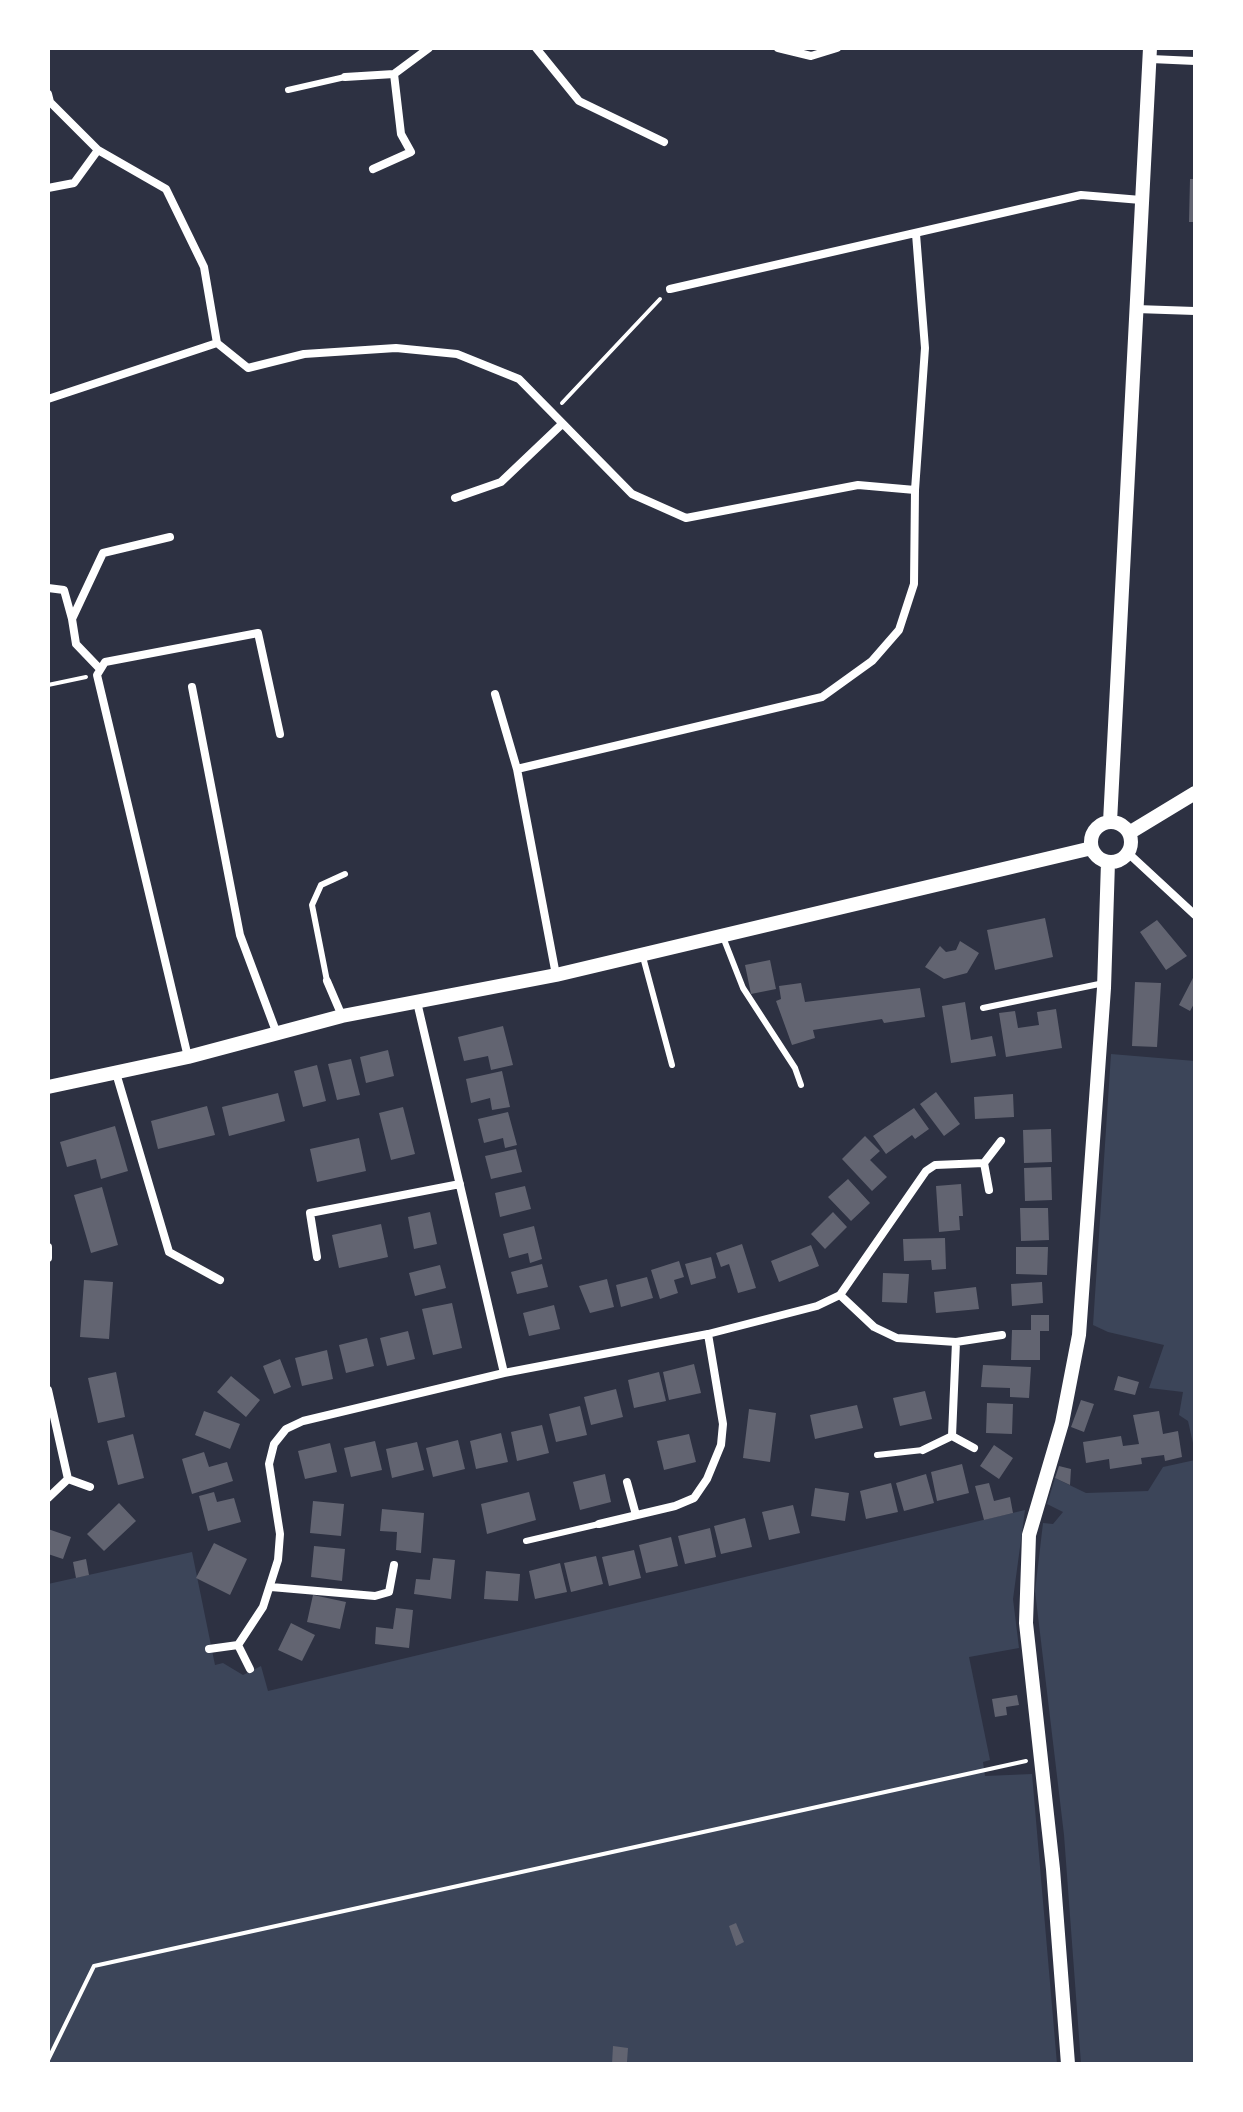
<!DOCTYPE html>
<style>
body{margin:0}
#map{position:relative;width:1243px;height:2112px;overflow:hidden;background:#2d3142;font-family:"Exo 2",sans-serif}
canvas{display:block}
.frame{position:absolute;inset:0;border:50px solid #fff;pointer-events:none}
</style>
<div id="map">
<canvas width="1243" height="2112"></canvas>
<div class="frame"></div>
</div>
<script>
const c = document.querySelector('canvas').getContext('2d');
c.lineJoin = 'round';
function paint(path, color) { c.fillStyle = color; c.fill(path, 'evenodd'); }
const poly = rows => new Path2D(rows.map(r => 'M' + r).join(''));
function strokePath(path, color, width, dash) { c.strokeStyle = color; c.lineWidth = width; c.lineCap = dash ? 'butt' : 'round'; c.setLineDash(dash || []); c.stroke(path); }
paint(poly([
 [1111,1054,1195,1061,1195,1452,1188,1421,1179,1415,1183,1392,1149,1388,1164,1345,1108,1332,1093,1325],
 [1195,1460,1195,2064,1081,2064,1064,1835,1035,1591,1043,1523,1053,1524,1063,1512,1047,1504,1055,1478,1086,1493,1148,1491,1163,1467],
 [1025,1510,1013,1599,1019,1648,969,1657,990,1760,983,1762,985,1776,1032,1774,1057,2064,48,2064,48,1584,192,1552,215,1665,223,1663,243,1675,261,1666,268,1691]
]), '#3c4559');
paint(poly([
 [1190,179,1195,179,1195,222,1189,222],
 [1045,918,1053,957,995,970,987,930],
 [1157,920,1187,956,1166,970,1140,932],
 [960,941,979,953,967,973,944,979,925,967,940,946,946,952,956,950],
 [770,960,776,989,751,994,745,965],
 [1195,974,1195,1002,1190,1011,1179,1005],
 [1135,982,1161,983,1157,1047,1132,1046],
 [801,983,805,1002,920,988,925,1017,884,1023,882,1019,813,1030,815,1038,792,1045,776,1001,781,999,779,986],
 [965,1002,971,1040,992,1036,996,1056,951,1063,942,1006],
 [1056,1009,1062,1048,1006,1057,999,1013,1015,1011,1018,1028,1039,1025,1037,1012],
 [503,1026,513,1065,491,1070,488,1056,464,1061,458,1037],
 [388,1050,394,1076,366,1083,360,1057],
 [351,1059,360,1095,337,1100,328,1064],
 [317,1065,326,1101,303,1107,294,1071],
 [502,1071,510,1107,492,1110,490,1098,471,1103,466,1079],
 [936,1092,960,1124,944,1136,920,1104],
 [278,1093,285,1121,229,1136,222,1107],
 [1013,1094,1014,1117,975,1119,974,1097],
 [207,1106,215,1135,158,1149,151,1121],
 [403,1107,415,1154,391,1160,379,1113],
 [914,1108,929,1129,915,1139,912,1135,886,1154,873,1136],
 [508,1112,517,1145,505,1148,503,1138,484,1143,478,1119],
 [115,1126,128,1171,101,1179,96,1159,67,1167,60,1142],
 [1051,1129,1052,1162,1024,1163,1023,1130],
 [865,1136,880,1151,870,1160,887,1177,872,1191,842,1159],
 [359,1138,366,1171,317,1182,310,1149],
 [516,1149,522,1172,491,1179,485,1156],
 [1051,1167,1052,1200,1025,1201,1024,1168],
 [848,1179,870,1203,851,1221,828,1197],
 [961,1184,963,1216,959,1216,960,1230,939,1232,936,1186],
 [525,1186,531,1209,500,1217,495,1193],
 [102,1187,118,1245,91,1253,74,1195],
 [1020,1208,1048,1208,1049,1240,1021,1241],
 [430,1212,437,1244,414,1249,408,1217],
 [833,1212,847,1227,825,1249,811,1234],
 [381,1224,388,1257,339,1268,332,1235],
 [534,1226,542,1259,530,1263,528,1253,509,1258,503,1234],
 [945,1238,946,1269,932,1270,931,1260,904,1261,903,1239],
 [742,1244,756,1288,738,1293,729,1264,721,1267,716,1253],
 [811,1245,819,1266,779,1282,771,1261],
 [1016,1247,1048,1247,1047,1275,1016,1274],
 [711,1257,716,1278,691,1285,685,1264],
 [679,1261,684,1277,674,1280,678,1293,660,1299,651,1270],
 [542,1264,548,1287,517,1294,511,1272],
 [440,1265,446,1288,415,1296,409,1273],
 [883,1273,909,1274,907,1303,882,1302],
 [647,1277,653,1298,621,1307,616,1285],
 [607,1279,614,1307,590,1313,579,1286],
 [84,1280,113,1282,109,1339,80,1337],
 [1042,1282,1043,1303,1012,1306,1011,1284],
 [976,1287,979,1309,936,1313,934,1292],
 [452,1303,462,1348,433,1355,422,1309],
 [554,1305,560,1329,529,1336,523,1313],
 [1031,1315,1049,1315,1049,1331,1040,1331,1040,1360,1011,1360,1012,1330,1031,1330],
 [408,1331,415,1359,387,1366,380,1338],
 [367,1338,374,1366,346,1373,339,1345],
 [327,1350,333,1379,302,1386,295,1358],
 [280,1359,291,1387,274,1394,263,1366],
 [694,1364,701,1393,669,1400,663,1372],
 [983,1365,1031,1367,1029,1398,1010,1397,1010,1388,981,1387],
 [116,1372,125,1417,98,1423,88,1378],
 [659,1372,666,1401,634,1408,628,1380],
 [231,1376,260,1400,246,1417,217,1392],
 [1118,1376,1139,1382,1135,1395,1114,1390],
 [616,1389,623,1417,591,1425,584,1397],
 [925,1391,932,1419,900,1426,893,1398],
 [1081,1400,1094,1404,1084,1432,1071,1427],
 [987,1403,1013,1404,1012,1434,986,1433],
 [857,1405,863,1428,815,1439,810,1415],
 [580,1406,587,1435,556,1442,549,1414],
 [749,1409,776,1413,770,1462,743,1458],
 [204,1411,240,1424,230,1449,195,1435],
 [1159,1411,1163,1434,1178,1431,1182,1457,1165,1461,1164,1455,1141,1458,1142,1464,1110,1469,1109,1459,1086,1463,1083,1442,1121,1436,1123,1446,1139,1444,1133,1415],
 [542,1425,549,1453,517,1461,511,1432],
 [501,1433,508,1462,476,1469,470,1441],
 [133,1434,144,1478,118,1485,107,1441],
 [689,1434,696,1462,664,1470,657,1441],
 [458,1440,465,1469,433,1477,426,1448],
 [375,1441,382,1470,351,1477,344,1448],
 [417,1442,424,1470,392,1478,386,1449],
 [330,1443,337,1472,305,1479,298,1451],
 [994,1445,1013,1458,999,1479,980,1466],
 [204,1452,209,1467,227,1462,233,1481,192,1494,182,1459],
 [962,1464,969,1493,937,1501,931,1472],
 [1059,1466,1071,1469,1070,1485,1055,1478],
 [605,1474,611,1502,580,1510,573,1482],
 [926,1474,934,1503,904,1511,896,1483],
 [891,1483,898,1512,866,1519,860,1491],
 [989,1483,994,1501,1010,1497,1013,1513,984,1520,975,1486],
 [815,1488,849,1493,845,1521,811,1516],
 [214,1492,217,1502,234,1498,241,1522,208,1531,199,1496],
 [529,1492,536,1520,487,1534,481,1504],
 [313,1501,344,1504,341,1536,310,1533],
 [119,1503,136,1521,104,1551,87,1534],
 [793,1505,800,1533,769,1540,762,1512],
 [382,1509,424,1513,421,1553,396,1550,397,1532,380,1531],
 [745,1518,752,1547,721,1554,714,1526],
 [710,1528,716,1557,685,1564,678,1536],
 [48,1529,71,1537,63,1559,48,1554],
 [671,1537,678,1566,646,1573,639,1545],
 [214,1543,247,1559,230,1595,196,1578],
 [314,1546,345,1549,342,1581,311,1577],
 [634,1550,641,1578,609,1586,602,1557],
 [596,1556,603,1584,571,1592,564,1563],
 [433,1558,455,1560,451,1599,414,1594,416,1579,430,1580],
 [86,1559,89,1575,76,1578,73,1562],
 [560,1563,567,1592,535,1599,529,1571],
 [486,1571,520,1574,518,1601,484,1599],
 [313,1595,346,1602,340,1629,307,1622],
 [396,1608,413,1610,409,1648,375,1644,376,1627,393,1629],
 [291,1623,315,1635,302,1661,278,1650],
 [1017,1695,1019,1705,1006,1707,1007,1715,995,1717,992,1699],
 [736,1923,744,1942,736,1946,729,1926],
 [613,2046,628,2048,627,2062,612,2064]
]), '#626471');
strokePath(poly([
 [562,403,660,299],
 [48,685,86,677],
 [48,2060,94,1966,1026,1761]
]), '#fff', 4);
strokePath(poly([
 [288,90,345,77],
 [723,937,743,988,795,1068,801,1085],
 [643,957,672,1065],
 [327,981,312,905,321,885,345,874],
 [983,1008,1104,983],
 [877,1455,923,1450],
 [526,1541,599,1524]
]), '#fff', 6);
strokePath(poly([
 [536,48,579,101,664,142],
 [778,48,811,56,837,48],
 [1151,59,1195,61],
 [345,77,394,74],
 [48,94,50,102,98,150,166,189,204,267,217,343],
 [373,169,411,152,401,134,394,74,429,48],
 [48,188,74,183,98,150],
 [670,289,1081,195,1141,200],
 [1136,309,1195,311],
 [48,399,217,343,248,368,304,354,396,348,457,354,519,379,632,494,686,518,858,485,915,490],
 [455,498,501,482,562,424],
 [48,588,64,590,72,619],
 [99,668,76,644,72,619,103,553,170,537],
 [192,687,240,935,277,1034],
 [495,694,517,769],
 [1128,853,1195,915],
 [556,975,517,769,822,697,872,661,899,630,914,584,915,490,925,348,916,234],
 [327,981,342,1016],
 [417,1002,504,1373],
 [188,1057,97,675,105,662,258,633,280,734],
 [116,1073,169,1252,220,1280],
 [984,1163,989,1190],
 [48,1247,48,1258],
 [317,1257,310,1213,460,1184],
 [840,1295,874,1327,897,1338,956,1342,952,1436,923,1450],
 [956,1342,1002,1335],
 [48,1390,68,1479,90,1487],
 [952,1436,974,1448],
 [627,1482,636,1515],
 [48,1498,68,1479],
 [599,1524,675,1506,694,1498,707,1479,721,1445,723,1424,708,1334],
 [271,1587,375,1596,389,1592,394,1565],
 [209,1649,238,1645],
 [250,1669,238,1645,263,1607,278,1560,280,1534,269,1464,274,1444,286,1429,303,1421,504,1373,708,1334,817,1306,840,1295,926,1171,935,1165,984,1163,1001,1141]
]), '#fff', 8);
strokePath(poly([
 [1110,822,1150,48],
 '1091 842a20 20 0 1 1 40 0a20 20 0 1 1-40 0Z',
 [1129,833,1195,793],
 [48,1087,188,1057,342,1016,556,975,1092,848],
 [1068,2064,1053,1869,1026,1623,1029,1535,1062,1423,1079,1335,1104,988,1108,862]
]), '#fff', 14);
</script>
